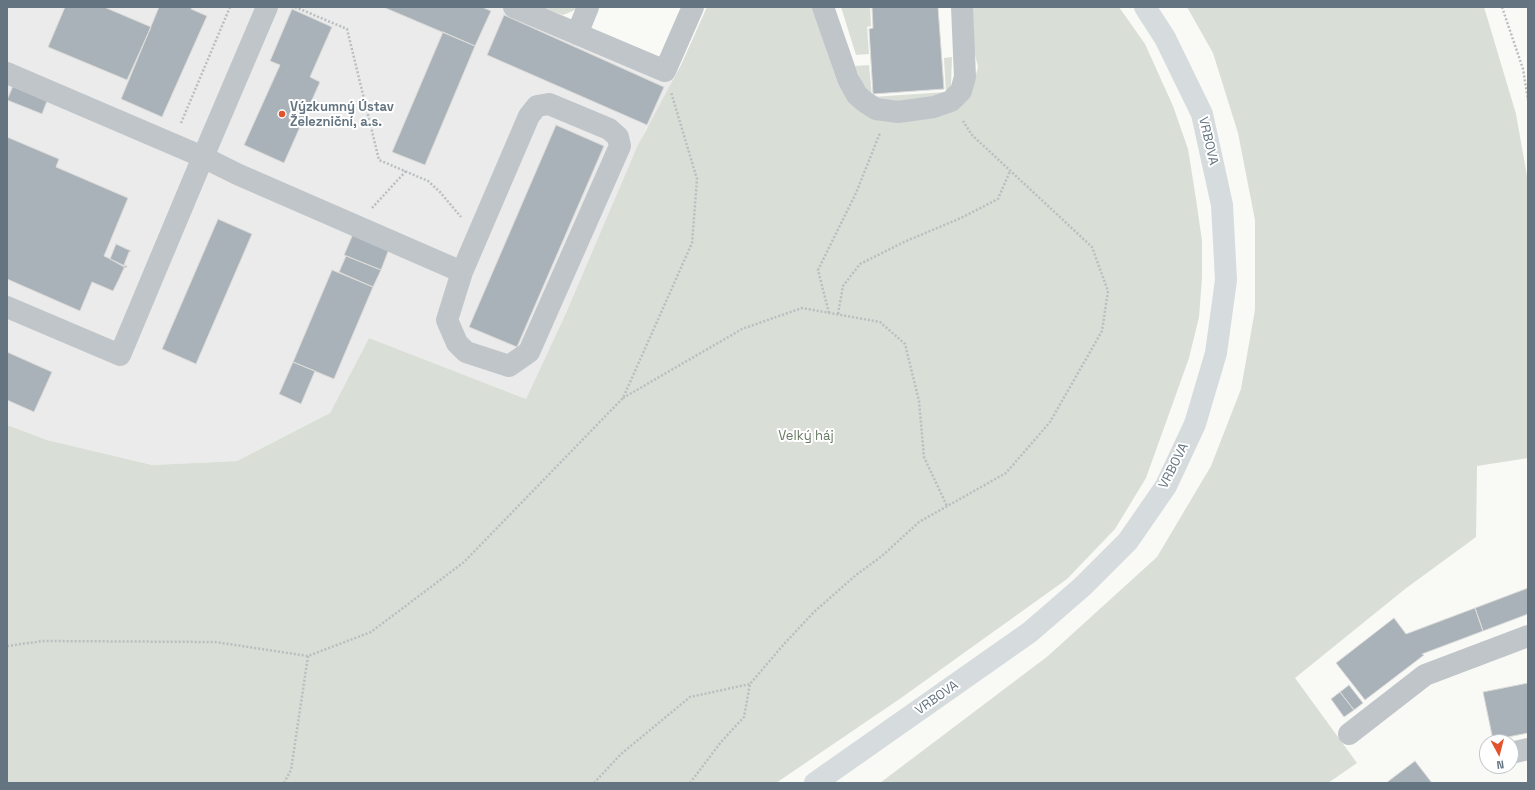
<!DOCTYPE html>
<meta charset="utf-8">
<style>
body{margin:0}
#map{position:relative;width:1535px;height:790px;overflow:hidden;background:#f9f9f6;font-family:"Space Grotesk",sans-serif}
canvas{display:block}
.frame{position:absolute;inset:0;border:8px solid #647581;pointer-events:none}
.north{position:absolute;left:1479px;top:734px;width:40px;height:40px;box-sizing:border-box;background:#fff;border:1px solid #c1c8cd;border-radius:50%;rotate:173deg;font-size:11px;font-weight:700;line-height:16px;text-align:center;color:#647581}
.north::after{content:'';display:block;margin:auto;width:14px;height:18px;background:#e2532d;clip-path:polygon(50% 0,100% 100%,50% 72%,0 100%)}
</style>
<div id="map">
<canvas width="1535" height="790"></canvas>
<div class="frame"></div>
<div class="north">N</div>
</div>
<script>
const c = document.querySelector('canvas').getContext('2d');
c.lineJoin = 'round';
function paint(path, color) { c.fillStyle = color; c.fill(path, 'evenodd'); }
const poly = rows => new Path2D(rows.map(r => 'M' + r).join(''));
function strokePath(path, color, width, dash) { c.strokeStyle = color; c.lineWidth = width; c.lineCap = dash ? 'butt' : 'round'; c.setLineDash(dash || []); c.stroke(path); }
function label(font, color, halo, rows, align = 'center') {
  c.font = font + ' "Space Grotesk",sans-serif'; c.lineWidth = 4; c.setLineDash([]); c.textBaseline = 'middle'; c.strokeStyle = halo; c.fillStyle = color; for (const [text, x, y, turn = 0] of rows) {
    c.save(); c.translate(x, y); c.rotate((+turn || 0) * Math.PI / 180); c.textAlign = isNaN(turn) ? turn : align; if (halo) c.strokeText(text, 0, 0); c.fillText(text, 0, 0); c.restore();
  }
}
paint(poly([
 [7,7,506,7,674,80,648,127,647,126,566,313,526,399,369,338,330,413,237,461,152,465,47,440,7,425]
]), '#eaebea');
paint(poly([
 [539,7,582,7,563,15],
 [707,7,812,7,838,84,849,101,864,113,972,90,978,67,973,46,972,7,1119,7,1145,44,1173,106,1188,149,1196,199,1202,241,1202,278,1199,317,1189,358,1146,478,1115,529,1067,579,901,698,776,783,7,783,7,425,47,440,152,465,237,461,330,413,369,338,526,399,566,313,638,145,681,65],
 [841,7,870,7,871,26,867,27,869,54,856,55],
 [1187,7,1484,7,1516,114,1528,182,1528,458,1477,466,1476,537,1405,589,1295,678,1357,763,1328,783,880,783,1048,656,1157,557,1211,466,1241,389,1255,310,1255,220,1238,133,1213,53],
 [952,57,951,85,948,93,944,97,896,104,870,97,862,83,855,66,869,65,872,97,946,92,944,58]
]), '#d9ded6');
const building = poly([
 [65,7,104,7,151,27,127,80,48,47,65,7],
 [159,7,192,7,191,9,207,16,162,117,121,99,159,7],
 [383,7,482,7,491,11,475,46,383,7],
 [872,7,938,7,944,89,873,94,869,29,873,28,872,7],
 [292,9,332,27,310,77,320,82,284,163,244,145,280,65,270,61,292,9],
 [504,15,664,87,647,125,487,55,504,15],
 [443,32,475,46,425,165,392,152,443,32],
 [13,86,47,101,42,114,7,100,13,86],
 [556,125,604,146,517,347,469,327,556,125],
 [7,137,59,159,56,167,128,198,104,256,125,266,119,279,113,291,92,282,80,311,7,279,7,137],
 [218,219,252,234,196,364,162,349,218,219],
 [353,234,389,249,381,270,344,255,353,234],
 [116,244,131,251,129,252,124,265,127,266,126,268,110,259,116,244],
 [346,256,381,270,373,287,339,272,346,256],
 [332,270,373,287,334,379,293,362,332,270],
 [7,352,52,372,34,412,7,400,7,352],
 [293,362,315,371,301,404,279,394,293,362],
 [1528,588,1528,614,1483,631,1475,608,1528,588],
 [1475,608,1483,631,1422,654,1424,655,1365,700,1336,663,1394,618,1406,634,1475,608],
 [1528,683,1528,733,1493,740,1483,692,1528,683],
 [1349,685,1363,703,1354,710,1340,692,1349,685],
 [1340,692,1354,710,1344,717,1331,699,1340,692],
 [1415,761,1432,783,1386,783,1415,761]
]);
paint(building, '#a9b2b8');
strokePath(building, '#dbdbd9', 1);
strokePath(poly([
 [295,7,347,29,379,160,428,181,440,192,461,217],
 [1502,7,1523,69,1528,100],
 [181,123,230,7],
 [372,208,406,171],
 [829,313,818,270,856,193,880,133],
 [838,314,843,286,860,264,904,242,961,218,998,199,1010,171],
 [623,398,742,329,802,308,880,322,905,344,919,401,924,457,947,506],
 [7,646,43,641,215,642,308,656,371,632,464,562,623,398,692,243,697,179,671,92],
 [284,783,291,770,308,656],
 [594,783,621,754,690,697,750,684],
 [690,783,721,742,744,717,750,684,784,644,814,612,856,575,882,556,919,522,1006,473,1050,422,1102,331,1108,291,1092,247,972,135,963,121]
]), '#babec1', 2.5, [2, 2]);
strokePath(poly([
 [514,7,665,71,693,7],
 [823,7,848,79,857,95,865,102,876,109,898,112,934,107,951,101,961,91,965,77,962,7],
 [577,34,588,7],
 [7,73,203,157,267,7],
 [549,104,609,129,618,137,620,146,529,352,509,366,466,352,457,343,447,320,462,272,529,116,537,106,549,104],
 [7,307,120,355,203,157,237,174,462,272],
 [1349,734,1425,675,1528,636],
 [1511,753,1528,749]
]), '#c0c5c9', 22);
strokePath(poly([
 [815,783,1030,632,1082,587,1128,541,1166,486,1195,424,1216,353,1226,280,1222,205,1202,114,1165,38,1145,7]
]), '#d6dbde', 22);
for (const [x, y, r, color] of [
 [282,114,4,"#e2532d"]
]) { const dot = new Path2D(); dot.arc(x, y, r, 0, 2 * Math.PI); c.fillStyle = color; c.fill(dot); strokePath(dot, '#fff', 1.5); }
label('bold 13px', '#647581', '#fff', [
 ["Výzkumný Ústav",290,107],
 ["Železniční, a.s.",290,122]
], 'left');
label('13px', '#647581', '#fff', [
 ["VRBOVA",1208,141,77],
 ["VRBOVA",1174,466,-63],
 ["VRBOVA",937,698,-35]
]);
label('13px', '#677963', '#fff', [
 ["Velký háj",806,436]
]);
</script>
